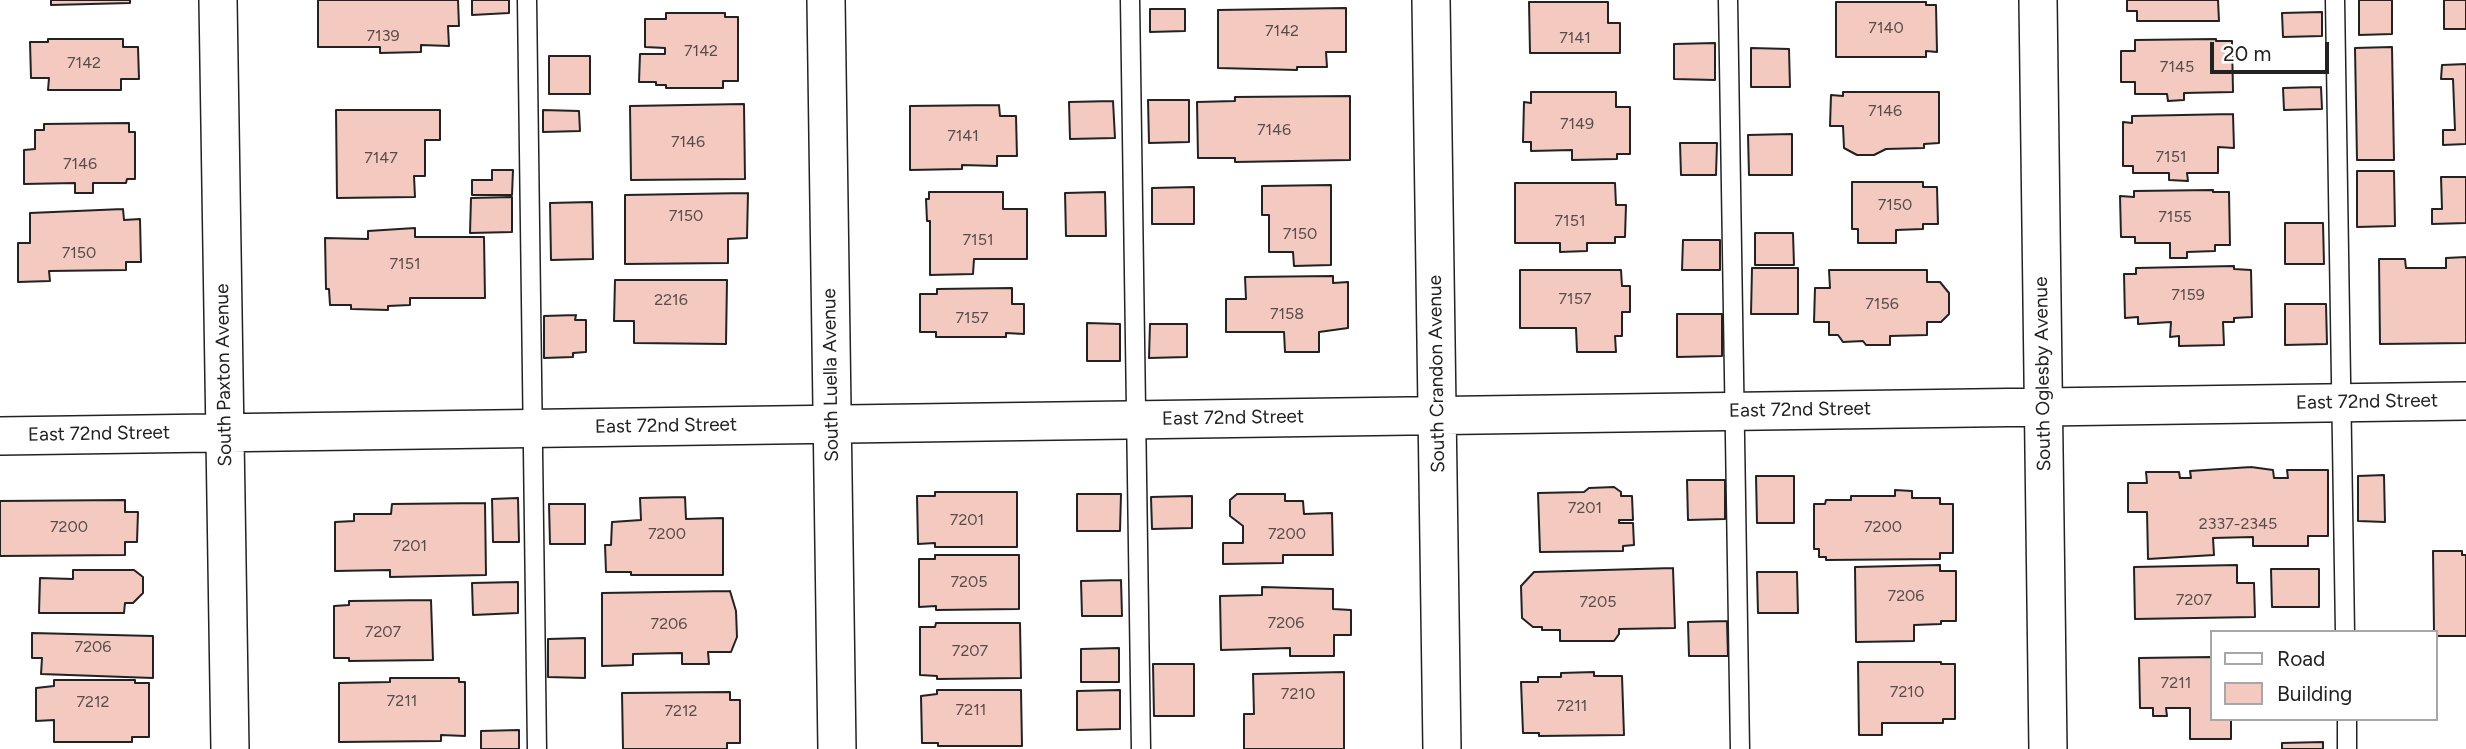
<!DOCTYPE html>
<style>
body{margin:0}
#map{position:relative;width:2466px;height:749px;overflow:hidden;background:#fff;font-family:Figtree,sans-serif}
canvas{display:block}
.legend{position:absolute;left:2210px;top:630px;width:228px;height:91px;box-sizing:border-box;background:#fff;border:2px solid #a7a7a7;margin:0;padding:9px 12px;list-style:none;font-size:21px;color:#222}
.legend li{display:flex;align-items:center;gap:14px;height:35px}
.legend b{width:35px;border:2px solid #a7a7a7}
.scale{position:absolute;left:2210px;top:42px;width:119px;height:32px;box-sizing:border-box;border:4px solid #222;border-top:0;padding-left:9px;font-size:21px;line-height:24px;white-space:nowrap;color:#222;-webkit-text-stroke:5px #fff;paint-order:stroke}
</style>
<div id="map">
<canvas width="2466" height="749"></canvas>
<ul class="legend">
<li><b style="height:9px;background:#fff"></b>Road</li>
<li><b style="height:19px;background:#f3c9c0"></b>Building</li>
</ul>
<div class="scale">20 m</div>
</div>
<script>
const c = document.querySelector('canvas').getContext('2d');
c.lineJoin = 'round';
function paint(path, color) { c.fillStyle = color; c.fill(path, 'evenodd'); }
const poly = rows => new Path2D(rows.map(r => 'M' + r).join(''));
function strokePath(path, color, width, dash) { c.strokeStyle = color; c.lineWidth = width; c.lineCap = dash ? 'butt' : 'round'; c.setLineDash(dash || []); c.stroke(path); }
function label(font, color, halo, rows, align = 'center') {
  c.font = font + ' Figtree,sans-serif'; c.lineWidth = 5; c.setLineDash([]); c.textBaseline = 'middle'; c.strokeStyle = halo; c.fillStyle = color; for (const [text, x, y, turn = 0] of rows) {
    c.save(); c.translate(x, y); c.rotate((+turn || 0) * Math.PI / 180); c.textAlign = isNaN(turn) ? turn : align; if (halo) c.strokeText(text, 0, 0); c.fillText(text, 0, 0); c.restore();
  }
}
const building = poly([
 [51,0,130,0,130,3,51,5,51,0],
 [318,0,458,0,459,26,448,26,449,46,421,45,421,52,380,53,380,47,318,47,318,0],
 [472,0,509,0,509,13,472,15,472,0],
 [2127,0,2218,0,2219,21,2137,21,2137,11,2127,11,2127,0],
 [2359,0,2392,0,2392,34,2359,35,2359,0],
 [2444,0,2466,0,2466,29,2444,29,2444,0],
 [1529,2,1608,2,1608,23,1620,23,1620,53,1530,53,1529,2],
 [1836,2,1926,2,1926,5,1936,5,1937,52,1926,51,1926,57,1836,57,1836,2],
 [1346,8,1346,52,1326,52,1327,67,1297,67,1297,70,1218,68,1218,10,1346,8],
 [1150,9,1185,9,1185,31,1150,32,1150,9],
 [2322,12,2322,36,2283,37,2282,13,2322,12],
 [666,13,725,13,725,17,738,17,738,81,723,81,723,88,666,88,666,85,656,85,656,82,639,82,640,54,665,54,665,48,645,47,645,19,666,19,666,13],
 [48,39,123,39,123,47,138,47,139,79,121,79,121,90,48,90,49,78,31,78,30,42,48,42,48,39],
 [2216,39,2216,41,2232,41,2233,92,2184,93,2184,100,2168,101,2167,94,2135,94,2135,82,2121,82,2121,51,2135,51,2135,40,2216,39],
 [1715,43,1715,80,1674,79,1674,44,1715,43],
 [2392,47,2394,160,2357,160,2355,48,2392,47],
 [1751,48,1789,49,1790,87,1751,87,1751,48],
 [549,56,590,56,590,94,549,94,549,56],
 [2466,64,2466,144,2443,145,2443,130,2455,130,2453,79,2441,79,2442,65,2466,64],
 [2321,87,2322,109,2284,110,2283,88,2321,87],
 [1531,92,1616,92,1616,107,1630,107,1630,154,1617,154,1617,159,1572,160,1572,150,1531,151,1531,142,1523,142,1524,102,1531,103,1531,92],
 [1843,92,1939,92,1939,143,1924,144,1924,148,1886,149,1874,155,1857,155,1844,148,1843,126,1830,126,1831,95,1843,96,1843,92],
 [1350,96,1350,160,1235,162,1235,158,1198,158,1197,102,1235,101,1235,97,1350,96],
 [1148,100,1189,100,1189,142,1149,143,1148,100],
 [1113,101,1115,138,1070,139,1069,102,1113,101],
 [744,104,745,179,631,180,630,106,744,104],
 [999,105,1000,116,1016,116,1017,156,997,156,997,166,962,165,962,169,910,170,910,106,999,105],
 [336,110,440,110,440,140,425,140,425,176,414,176,415,197,337,198,336,110],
 [543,110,579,111,580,131,543,132,543,110],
 [2233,114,2234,148,2218,147,2218,173,2187,173,2188,181,2169,180,2169,173,2133,173,2133,166,2123,166,2123,122,2132,123,2132,116,2233,114],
 [129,123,129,132,135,132,135,179,127,179,126,183,93,183,93,193,75,193,75,183,24,184,24,150,35,149,35,130,44,130,44,124,129,123],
 [1792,134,1792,175,1749,175,1748,135,1792,134],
 [1680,143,1717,143,1716,175,1681,175,1680,143],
 [492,170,513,170,512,195,472,195,472,180,492,180,492,170],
 [2357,171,2394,171,2395,226,2357,227,2357,171],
 [2441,177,2466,177,2466,223,2432,224,2432,209,2442,209,2441,177],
 [1852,182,1923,182,1923,187,1937,187,1938,224,1923,224,1923,229,1896,230,1896,243,1858,243,1858,229,1852,229,1852,182],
 [1515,183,1615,183,1616,205,1626,205,1625,237,1615,237,1615,243,1587,243,1587,251,1560,252,1560,243,1515,243,1515,183],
 [1331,185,1331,265,1294,266,1293,252,1269,252,1269,215,1262,215,1262,186,1331,185],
 [1194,187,1194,224,1152,224,1152,188,1194,187],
 [2213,190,2213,192,2229,192,2230,245,2215,245,2215,251,2187,252,2187,258,2170,258,2170,243,2135,243,2135,237,2121,237,2120,196,2134,197,2134,191,2213,190],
 [929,192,1003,192,1003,209,1027,209,1027,259,974,259,973,274,930,275,930,221,927,221,926,199,929,199,929,192],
 [1105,192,1106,236,1066,236,1065,193,1105,192],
 [748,193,747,238,728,239,728,263,625,264,625,195,748,193],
 [512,197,512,232,470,233,471,198,512,197],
 [592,202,593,259,551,260,550,203,592,202],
 [123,209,124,220,140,219,141,262,126,262,126,270,49,271,50,281,18,282,18,243,30,243,30,213,123,209],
 [2285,223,2323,223,2324,264,2285,264,2285,223],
 [415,228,415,237,484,237,485,298,410,298,410,305,388,306,388,310,351,309,351,305,330,305,329,289,326,289,325,238,368,239,368,231,415,228],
 [1755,233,1793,233,1794,265,1755,265,1755,233],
 [1683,240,1720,240,1720,270,1682,270,1683,240],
 [2466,257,2466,343,2380,344,2379,259,2405,259,2406,268,2446,268,2446,258,2466,257],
 [2234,266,2234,269,2251,270,2252,317,2234,318,2234,322,2223,322,2224,345,2179,346,2179,336,2170,337,2171,322,2138,324,2138,317,2125,318,2124,274,2136,274,2136,268,2234,266],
 [1752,268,1798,268,1798,314,1751,314,1752,268],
 [1520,270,1621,270,1622,286,1630,286,1630,312,1622,312,1622,336,1615,336,1616,352,1577,352,1576,328,1520,328,1520,270],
 [1829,270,1927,270,1927,282,1940,282,1949,293,1949,314,1941,322,1927,322,1927,335,1890,336,1890,345,1866,345,1863,341,1843,342,1838,335,1829,335,1829,322,1814,322,1815,288,1830,288,1829,270],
 [1333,276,1333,283,1348,282,1348,328,1319,332,1319,352,1285,352,1284,332,1226,332,1226,299,1246,299,1245,277,1333,276],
 [615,280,727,280,726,344,634,343,634,321,614,321,615,280],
 [1012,288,1012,304,1024,304,1024,334,1006,333,1006,337,936,337,936,332,920,332,920,294,937,294,937,289,1012,288],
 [2285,304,2326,304,2327,344,2285,345,2285,304],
 [1677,314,1722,314,1722,356,1677,357,1677,314],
 [576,315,575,320,586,320,586,352,573,353,573,357,544,358,544,316,576,315],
 [1087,323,1120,324,1120,361,1087,361,1087,323],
 [1150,324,1187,324,1187,357,1149,358,1150,324],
 [2251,467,2273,470,2274,478,2288,478,2287,470,2328,470,2328,536,2308,536,2308,546,2253,546,2253,537,2213,538,2214,555,2148,559,2147,512,2128,512,2128,483,2147,483,2146,472,2179,472,2180,478,2191,478,2190,471,2251,467],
 [2384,475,2385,522,2358,521,2358,476,2384,475],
 [1756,476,1794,476,1794,523,1757,523,1756,476],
 [1687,480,1725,480,1725,519,1688,520,1687,480],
 [1614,487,1621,492,1621,496,1632,496,1633,520,1619,520,1619,523,1633,523,1634,545,1623,546,1623,551,1540,552,1538,493,1584,492,1589,488,1614,487],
 [1895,490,1912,491,1912,498,1940,498,1940,504,1953,504,1953,553,1940,553,1940,559,1826,560,1826,557,1819,557,1819,549,1814,549,1814,504,1825,504,1826,500,1851,500,1851,496,1895,496,1895,490],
 [935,492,1017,492,1017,547,935,547,935,543,918,544,917,496,935,496,935,492],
 [1077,494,1121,494,1120,531,1077,531,1077,494],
 [1237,494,1285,494,1285,501,1303,501,1304,514,1332,513,1333,555,1283,555,1283,563,1223,564,1223,543,1243,543,1243,526,1230,516,1230,500,1237,494],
 [1192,496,1192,528,1152,529,1151,497,1192,496],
 [685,497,686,519,723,518,723,575,631,575,631,572,606,572,605,545,611,545,612,522,641,520,640,498,685,497],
 [518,498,519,542,493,542,492,499,518,498],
 [125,500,125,512,138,512,137,542,125,542,125,555,0,556,0,501,125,500],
 [485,503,486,575,390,577,390,570,335,571,335,522,354,521,354,514,391,514,392,504,485,503],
 [549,504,585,504,585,544,550,544,549,504],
 [2433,551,2462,551,2462,555,2466,555,2466,636,2436,636,2436,632,2434,632,2433,551],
 [935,555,1019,555,1019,609,936,610,936,606,919,607,919,559,935,559,935,555],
 [1940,565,1940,571,1956,571,1956,621,1941,621,1941,624,1914,625,1914,641,1856,642,1855,567,1940,565],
 [2237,565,2237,583,2254,583,2255,617,2135,619,2134,567,2237,565],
 [1673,568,1675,628,1619,629,1619,634,1614,641,1560,641,1560,630,1542,630,1542,627,1533,627,1522,618,1521,586,1534,572,1673,568],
 [2271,569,2319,569,2319,607,2272,607,2271,569],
 [73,570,134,570,143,577,143,593,133,603,125,603,124,613,39,613,40,578,73,579,73,570],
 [1757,572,1797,572,1798,613,1758,613,1757,572],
 [1121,580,1122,616,1082,616,1081,581,1121,580],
 [518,582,518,613,473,615,472,583,518,582],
 [1262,587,1333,589,1333,609,1351,610,1351,635,1334,635,1334,656,1290,656,1290,648,1221,650,1220,596,1262,595,1262,587],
 [730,591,736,611,737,637,731,652,708,652,709,664,682,664,682,653,633,654,633,665,602,666,602,593,730,591],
 [431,600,433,660,349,661,349,658,334,658,334,606,349,605,349,601,431,600],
 [1727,621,1728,656,1689,656,1688,622,1727,621],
 [936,623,1020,623,1021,678,937,679,937,676,920,675,920,627,935,627,936,623],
 [32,633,153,636,153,678,41,674,42,658,32,658,32,633],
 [585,638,585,678,548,677,548,639,585,638],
 [1119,648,1119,682,1081,682,1081,649,1119,648],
 [2212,657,2212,719,2231,719,2231,739,2190,739,2190,708,2166,708,2167,716,2153,716,2153,708,2140,708,2139,658,2212,657],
 [1858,662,1941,662,1941,664,1955,664,1955,719,1943,719,1943,723,1882,723,1882,735,1859,735,1858,662],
 [1153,664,1194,664,1194,716,1154,716,1153,664],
 [1344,672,1344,749,1244,749,1244,714,1254,714,1253,674,1344,672],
 [1594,672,1594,676,1622,676,1624,735,1539,736,1539,733,1523,733,1521,682,1538,682,1538,677,1561,677,1561,673,1594,672],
 [390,678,459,678,459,682,465,682,465,736,441,735,441,741,339,742,339,683,390,682,390,678],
 [54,680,135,680,135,683,149,683,149,737,132,737,132,742,54,742,54,720,36,721,36,688,54,686,54,680],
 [937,690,1021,690,1022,746,938,746,938,743,922,743,921,696,937,694,937,690],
 [1120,690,1120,729,1077,730,1077,691,1120,690],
 [730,692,730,700,740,700,740,743,727,743,727,749,623,749,622,693,730,692],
 [519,730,519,749,481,749,481,731,519,730],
 [2323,742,2323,749,2282,749,2282,743,2323,742]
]);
paint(building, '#f3c9c0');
strokePath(building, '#222', 2);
const lane = poly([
 [527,0,537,749],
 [1130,0,1141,749],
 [1728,0,1740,749],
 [2335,0,2345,632],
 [2347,719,2347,749]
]);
const street = poly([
 [218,0,230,749],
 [826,0,837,749],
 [1431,0,1442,749],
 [2038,0,2048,749],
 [0,436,2466,401]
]);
strokePath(lane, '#222', 21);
strokePath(street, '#222', 40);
strokePath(lane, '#fff', 18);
strokePath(street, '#fff', 37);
label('16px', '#564c4a', null, [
 ["7140",1886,28],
 ["7142",1282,31],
 ["7139",383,36],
 ["7141",1575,38],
 ["7142",701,51],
 ["7142",84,63],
 ["7145",2177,67],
 ["7146",1885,111],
 ["7149",1577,124],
 ["7146",1274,130],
 ["7141",963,136],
 ["7146",688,142],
 ["7151",2171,157],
 ["7147",381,158],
 ["7146",80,164],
 ["7150",1895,205],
 ["7150",686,216],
 ["7155",2175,217],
 ["7151",1570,221],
 ["7150",1300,234],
 ["7151",978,240],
 ["7150",79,253],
 ["7151",405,264],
 ["7159",2188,295],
 ["7157",1575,299],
 ["2216",671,300],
 ["7156",1882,304],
 ["7158",1287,314],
 ["7157",972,318],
 ["7201",1585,508],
 ["7201",967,520],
 ["2337-2345",2238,524],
 ["7200",69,527],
 ["7200",1883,527],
 ["7200",667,534],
 ["7200",1287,534],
 ["7201",410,546],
 ["7205",969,582],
 ["7206",1906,596],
 ["7207",2194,600],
 ["7205",1598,602],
 ["7206",1286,623],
 ["7206",669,624],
 ["7207",383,632],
 ["7206",93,647],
 ["7207",970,651],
 ["7211",2176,683],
 ["7210",1907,692],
 ["7210",1298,694],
 ["7211",402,701],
 ["7212",93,702],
 ["7211",1572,706],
 ["7211",971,710],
 ["7212",681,711]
]);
label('19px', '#222', '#fff', [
 ["South Crandon Avenue",1437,374,-91],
 ["South Oglesby Avenue",2043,374,-91],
 ["South Paxton Avenue",224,375,-91],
 ["South Luella Avenue",831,375,-91],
 ["East 72nd Street",2367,402,-1],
 ["East 72nd Street",1800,410,-1],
 ["East 72nd Street",1233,418,-1],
 ["East 72nd Street",666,426,-1],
 ["East 72nd Street",99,434,-1]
]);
</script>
